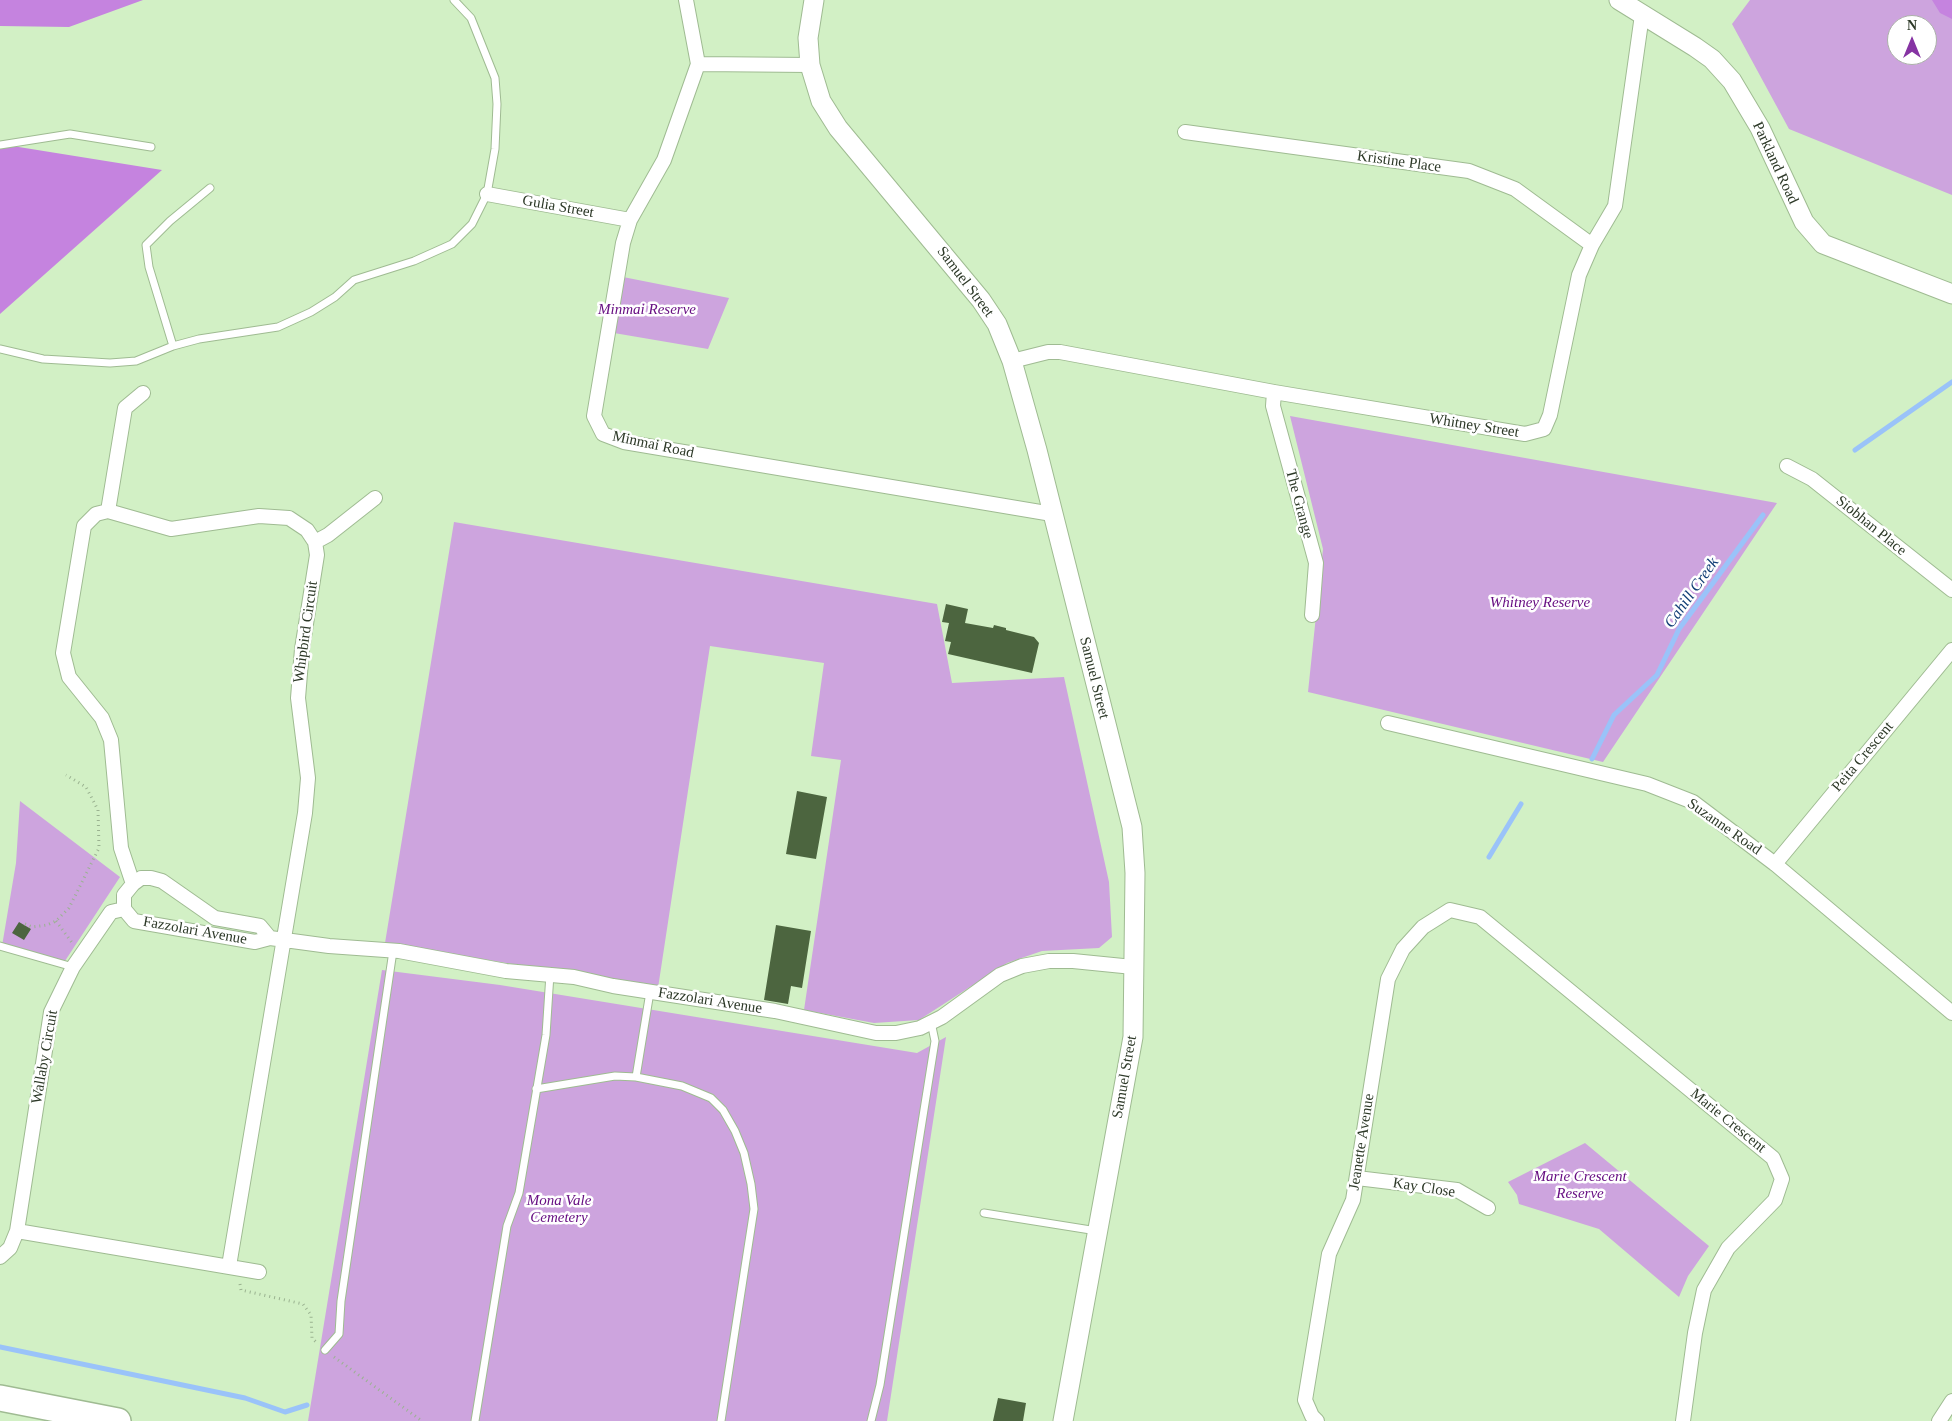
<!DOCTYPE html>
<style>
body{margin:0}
#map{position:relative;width:1952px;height:1421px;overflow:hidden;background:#d2f0c5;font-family:"Times New Roman",serif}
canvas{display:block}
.north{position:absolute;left:1887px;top:15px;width:50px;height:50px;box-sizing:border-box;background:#fff;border:1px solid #abb0a9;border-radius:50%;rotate:0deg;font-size:14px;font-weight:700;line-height:20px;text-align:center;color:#2d3928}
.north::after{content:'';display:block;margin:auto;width:18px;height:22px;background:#8634a3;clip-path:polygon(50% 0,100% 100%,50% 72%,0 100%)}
</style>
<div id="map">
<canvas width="1952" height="1421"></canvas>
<div class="north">N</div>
</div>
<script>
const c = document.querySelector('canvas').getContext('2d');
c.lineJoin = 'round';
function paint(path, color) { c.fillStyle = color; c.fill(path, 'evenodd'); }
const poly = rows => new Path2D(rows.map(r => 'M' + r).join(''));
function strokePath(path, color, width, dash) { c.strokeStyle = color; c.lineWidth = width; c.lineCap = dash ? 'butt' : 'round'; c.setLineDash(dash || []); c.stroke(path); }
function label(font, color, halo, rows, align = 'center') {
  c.font = font + ' "Times New Roman",serif'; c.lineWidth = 5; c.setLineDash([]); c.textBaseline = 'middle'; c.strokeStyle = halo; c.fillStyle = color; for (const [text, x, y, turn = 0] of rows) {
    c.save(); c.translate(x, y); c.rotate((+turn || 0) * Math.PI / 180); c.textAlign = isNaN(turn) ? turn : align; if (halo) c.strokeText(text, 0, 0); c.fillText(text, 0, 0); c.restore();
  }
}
paint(poly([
 [1750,0,1952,0,1952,195,1789,129,1732,24],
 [1897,25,1927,25,1927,55,1897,55],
 [623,277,729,298,708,349,614,333],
 [1290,416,1777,503,1603,762,1308,692,1323,549],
 [454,522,937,604,952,683,1064,677,1109,882,1112,937,1099,948,1042,951,1007,963,919,1020,874,1023,804,1010,841,760,811,756,824,663,710,646,658,988,385,943],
 [20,801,120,877,63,964,2,946,16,863],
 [382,970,500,985,917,1053,946,1037,887,1421,308,1421],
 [1585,1143,1709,1246,1688,1276,1679,1297,1599,1229,1519,1204,1517,1195,1508,1182]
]), '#cda4de');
paint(poly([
 [0,0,143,0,69,27,0,26],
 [1932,0,1952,0,1952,19,1940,13],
 [0,144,162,170,0,314]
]), '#c583df');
strokePath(poly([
 [1855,450,1952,382],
 [1592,759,1614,715,1657,675,1679,629,1763,515],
 [1489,857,1521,804],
 [0,1347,245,1398,285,1412,307,1405]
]), '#9ac3f9', 5);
paint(poly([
 [946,604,968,609,965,623,993,628,994,625,1006,628,1006,630,1034,637,1039,643,1032,673,948,654,951,642,945,641,949,623,942,622],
 [797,791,827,797,816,859,786,854],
 [19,922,31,929,24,940,12,933],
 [776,925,811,931,802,988,791,986,788,1004,764,1000],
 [998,1398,1026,1403,1023,1421,993,1421]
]), '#4c653f');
const lane = poly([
 [0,145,70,134,151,147],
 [173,346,149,267,146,245,170,221,210,188],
 [0,349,43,359,110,363,136,361,173,346,199,339,278,327,311,312,335,297,354,280,414,261,452,244,472,224,487,194,495,149,497,104,495,78,471,18,454,0],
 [0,946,73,967],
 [636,1077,650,992],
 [536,1089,615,1076,636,1077,682,1086,711,1098,723,1110,735,1131,744,1153,751,1184,754,1209,721,1421],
 [984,1213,1097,1231],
 [325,1350,339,1334,341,1301,393,951],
 [475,1421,507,1226,519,1193,546,1035,550,974],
 [871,1421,880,1385,935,1041,931,1022]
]);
const street = poly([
 [686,0,698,64],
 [698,64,664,160,630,220,623,243,594,416,603,434,624,442,1052,514],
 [698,64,810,65],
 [1185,132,1469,171,1515,189,1592,245],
 [487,194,630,220],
 [1012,361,1048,352,1060,352,1274,392,1525,434,1544,429,1550,415,1579,275,1592,245,1615,206,1642,15],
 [1274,392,1273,406,1316,563,1312,615],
 [1787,466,1812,479,1952,590],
 [108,511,125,408,143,393],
 [315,542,328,535,375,498],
 [1388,723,1647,784,1693,802,1775,864,1952,1013],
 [1775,864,1952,650],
 [133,884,121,848,111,740,102,718,69,677,63,653,84,526,96,514,108,511,171,529,259,516,289,518,307,530,315,542,317,555,302,649,298,698,308,778,305,813,229,1266],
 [124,909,134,921,255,942,270,938,329,946,399,951,506,971,574,977,613,986,775,1011,876,1033,896,1033,920,1028,942,1017,1000,975,1022,966,1049,961,1073,961,1133,967],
 [124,909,124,895,133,884,141,878,151,878,162,881,215,918,260,926,270,938],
 [1357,1178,1457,1190,1488,1208],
 [17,1231,259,1272],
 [0,1257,10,1248,17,1231,51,1012,73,967,111,912,124,909],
 [1317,1421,1312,1416,1305,1400,1329,1254,1353,1200,1388,979,1403,949,1423,927,1450,910,1480,917,1773,1158,1782,1179,1775,1200,1728,1248,1704,1290,1695,1333,1683,1421],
 [1939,1421,1952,1401]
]);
const secondary = poly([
 [814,0,808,38,810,65,821,101,838,128,981,300,997,324,1012,361,1037,450,1132,827,1135,873,1133,1037,1063,1421],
 [1619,0,1695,47,1712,59,1732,81,1760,128,1804,222,1823,244,1952,294]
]);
const highway = poly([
 [0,1398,118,1421]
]);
strokePath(lane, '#9fbb92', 9);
strokePath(street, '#9fbb92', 16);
strokePath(secondary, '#9fbb92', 21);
strokePath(highway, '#9fbb92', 28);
strokePath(poly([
 [56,921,73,944],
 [25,924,32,927,47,925,56,921,69,908,99,848,98,810,86,787,66,775],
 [240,1284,241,1290,303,1304,311,1315,312,1338,317,1343],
 [334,1357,422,1421]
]), '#9ab290', 3, [1, 4]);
strokePath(lane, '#fff', 7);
strokePath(street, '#fff', 14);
strokePath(secondary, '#fff', 19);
strokePath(highway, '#fff', 25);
label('15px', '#2d3928', '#fff', [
 ["Kristine Place",1399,162,8],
 ["Parkland Road",1775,163,65],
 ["Gulia Street",558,207,10],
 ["Samuel Street",965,282,53],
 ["Whitney Street",1474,426,9],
 ["Minmai Road",653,445,12],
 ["The Grange",1299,504,75],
 ["Siobhan Place",1871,526,39],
 ["Whipbird Circuit",306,632,-82],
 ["Samuel Street",1094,678,76],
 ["Peita Crescent",1863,757,-50],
 ["Suzanne Road",1724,827,35],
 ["Fazzolari Avenue",195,931,10],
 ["Fazzolari Avenue",710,1001,9],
 ["Wallaby Circuit",45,1057,-80],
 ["Samuel Street",1125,1077,-80],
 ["Marie Crescent",1728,1121,39],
 ["Jeanette Avenue",1362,1142,-81],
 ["Kay Close",1424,1188,9]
]);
label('italic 15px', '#681083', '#fff', [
 ["Minmai Reserve",647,310],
 ["Whitney Reserve",1540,603],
 ["Marie Crescent",1580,1177],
 ["Reserve",1580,1194],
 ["Mona Vale",559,1201],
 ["Cemetery",559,1218]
]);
label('italic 16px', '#123f76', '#fff', [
 ["Cahill Creek",1692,593,-55]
]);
</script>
